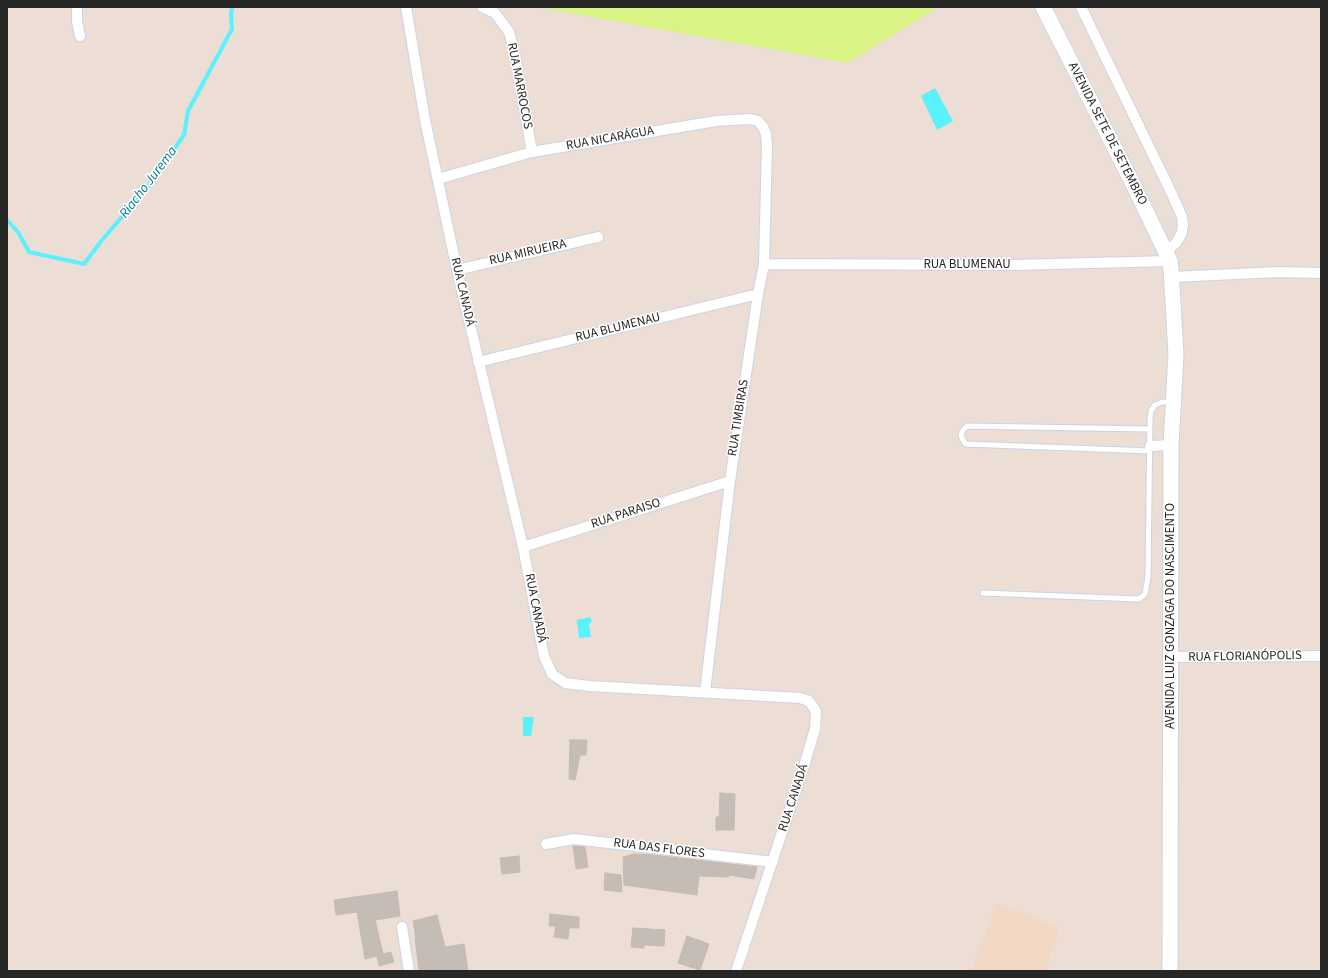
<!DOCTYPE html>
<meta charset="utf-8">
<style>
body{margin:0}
#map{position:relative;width:1328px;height:978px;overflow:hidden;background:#ecded5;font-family:"Source Sans 3",sans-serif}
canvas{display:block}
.frame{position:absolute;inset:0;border:8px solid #272727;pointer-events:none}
</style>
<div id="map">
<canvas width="1328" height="978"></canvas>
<div class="frame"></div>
</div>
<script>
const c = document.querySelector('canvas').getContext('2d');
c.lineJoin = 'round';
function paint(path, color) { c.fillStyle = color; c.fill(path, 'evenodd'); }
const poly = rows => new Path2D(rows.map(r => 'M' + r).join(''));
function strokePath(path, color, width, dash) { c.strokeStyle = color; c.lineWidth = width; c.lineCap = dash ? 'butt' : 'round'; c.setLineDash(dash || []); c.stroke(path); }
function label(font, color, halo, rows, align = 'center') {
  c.font = font + ' "Source Sans 3",sans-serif'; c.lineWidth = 3; c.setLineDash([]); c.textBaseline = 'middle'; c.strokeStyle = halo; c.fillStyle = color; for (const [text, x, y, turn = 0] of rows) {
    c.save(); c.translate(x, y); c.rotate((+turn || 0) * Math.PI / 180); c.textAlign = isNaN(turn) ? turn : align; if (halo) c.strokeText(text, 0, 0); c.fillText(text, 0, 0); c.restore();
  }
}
paint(poly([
 [997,904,1060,927,1045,971,971,971]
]), '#f0d8c2');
paint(poly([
 [536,7,938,7,848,63]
]), '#d9f384');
paint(poly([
 [935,88,953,121,937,130,921,96],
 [590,617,592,621,589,625,591,637,579,638,577,620],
 [523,717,534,717,531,736,523,736]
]), '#5af0fc');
strokePath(poly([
 [7,220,18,232,29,252,84,264,102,240,146,189,184,135,188,111,232,29,231,13,233,7]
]), '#5af0fc', 4);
const building = poly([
 [570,740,587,740,586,755,580,755,575,780,569,779,570,740],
 [720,793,735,794,734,830,716,830,716,817,719,817,720,793],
 [573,846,585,847,588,867,576,869,573,846],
 [634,854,653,855,757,867,754,879,729,875,729,877,699,876,697,895,624,885,623,857,634,854],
 [519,856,520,872,502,874,500,858,519,856],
 [605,873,621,875,622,892,604,890,605,873],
 [397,891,400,916,375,920,383,954,391,952,394,962,379,966,377,956,381,955,365,959,357,912,336,915,334,900,397,891],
 [550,914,579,917,579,928,569,928,568,939,554,937,556,926,549,926,550,914],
 [437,915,445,947,464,944,468,971,419,971,415,938,416,938,413,921,437,915],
 [633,928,665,930,664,946,644,945,644,948,631,947,633,928],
 [687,936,709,944,700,970,678,963,687,936]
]);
paint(building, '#c6bcb6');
strokePath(building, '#c6bab0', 1);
const lane = poly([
 [1149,429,967,426,963,430,961,435,963,440,966,444,1150,451],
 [983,593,1139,599,1145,594,1148,577,1150,419,1151,411,1155,405,1162,402,1173,402]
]);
const street = poly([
 [77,7,77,21,80,36],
 [406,7,425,120,457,270,523,547,544,656,552,674,565,683,590,686,800,698,809,701,816,711,815,729,804,766,736,971],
 [482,7,495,13,509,32,513,46,532,152],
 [1081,7,1172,194,1182,217,1183,226,1181,235,1176,243,1165,252],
 [438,179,532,152,716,121,750,119,758,121,763,127,766,134,767,145,764,264,758,294,730,481,705,692],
 [764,264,1012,265,1170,261],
 [457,270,598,237],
 [1172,277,1278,272,1321,273],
 [478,362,758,294],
 [1150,446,1171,445],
 [523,547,730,481],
 [1170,657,1321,656],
 [546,844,574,839,773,862],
 [402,927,409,971]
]);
const secondary = poly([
 [1043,7,1132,182,1170,261,1171,269,1176,354,1171,445,1170,971]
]);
strokePath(lane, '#cbd4e2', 7);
strokePath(street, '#cbd4e2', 12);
strokePath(secondary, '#cbd4e2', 17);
strokePath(lane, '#fff', 5);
strokePath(street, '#fff', 10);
strokePath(secondary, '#fff', 15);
label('13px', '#272727', '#fff', [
 ["RUA MARROCOS",519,86,79],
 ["AVENIDA SETE DE SETEMBRO",1107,134,63],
 ["RUA NICARÁGUA",610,139,-10],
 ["RUA MIRUEIRA",528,253,-13],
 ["RUA BLUMENAU",967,265],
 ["RUA CANADÁ",462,292,77],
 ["RUA BLUMENAU",618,328,-14],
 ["RUA TIMBIRAS",739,418,-81],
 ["RUA PARAISO",626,514,-18],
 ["RUA CANADÁ",535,608,79],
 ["AVENIDA LUIZ GONZAGA DO NASCIMENTO",1171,616,-90],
 ["RUA FLORIANÓPOLIS",1245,657,-1],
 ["RUA CANADÁ",794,798,-72],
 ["RUA DAS FLORES",659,849,7]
]);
label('italic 14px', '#027d93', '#fff', [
 ["Riacho Jurema",149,183,-53]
]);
</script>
